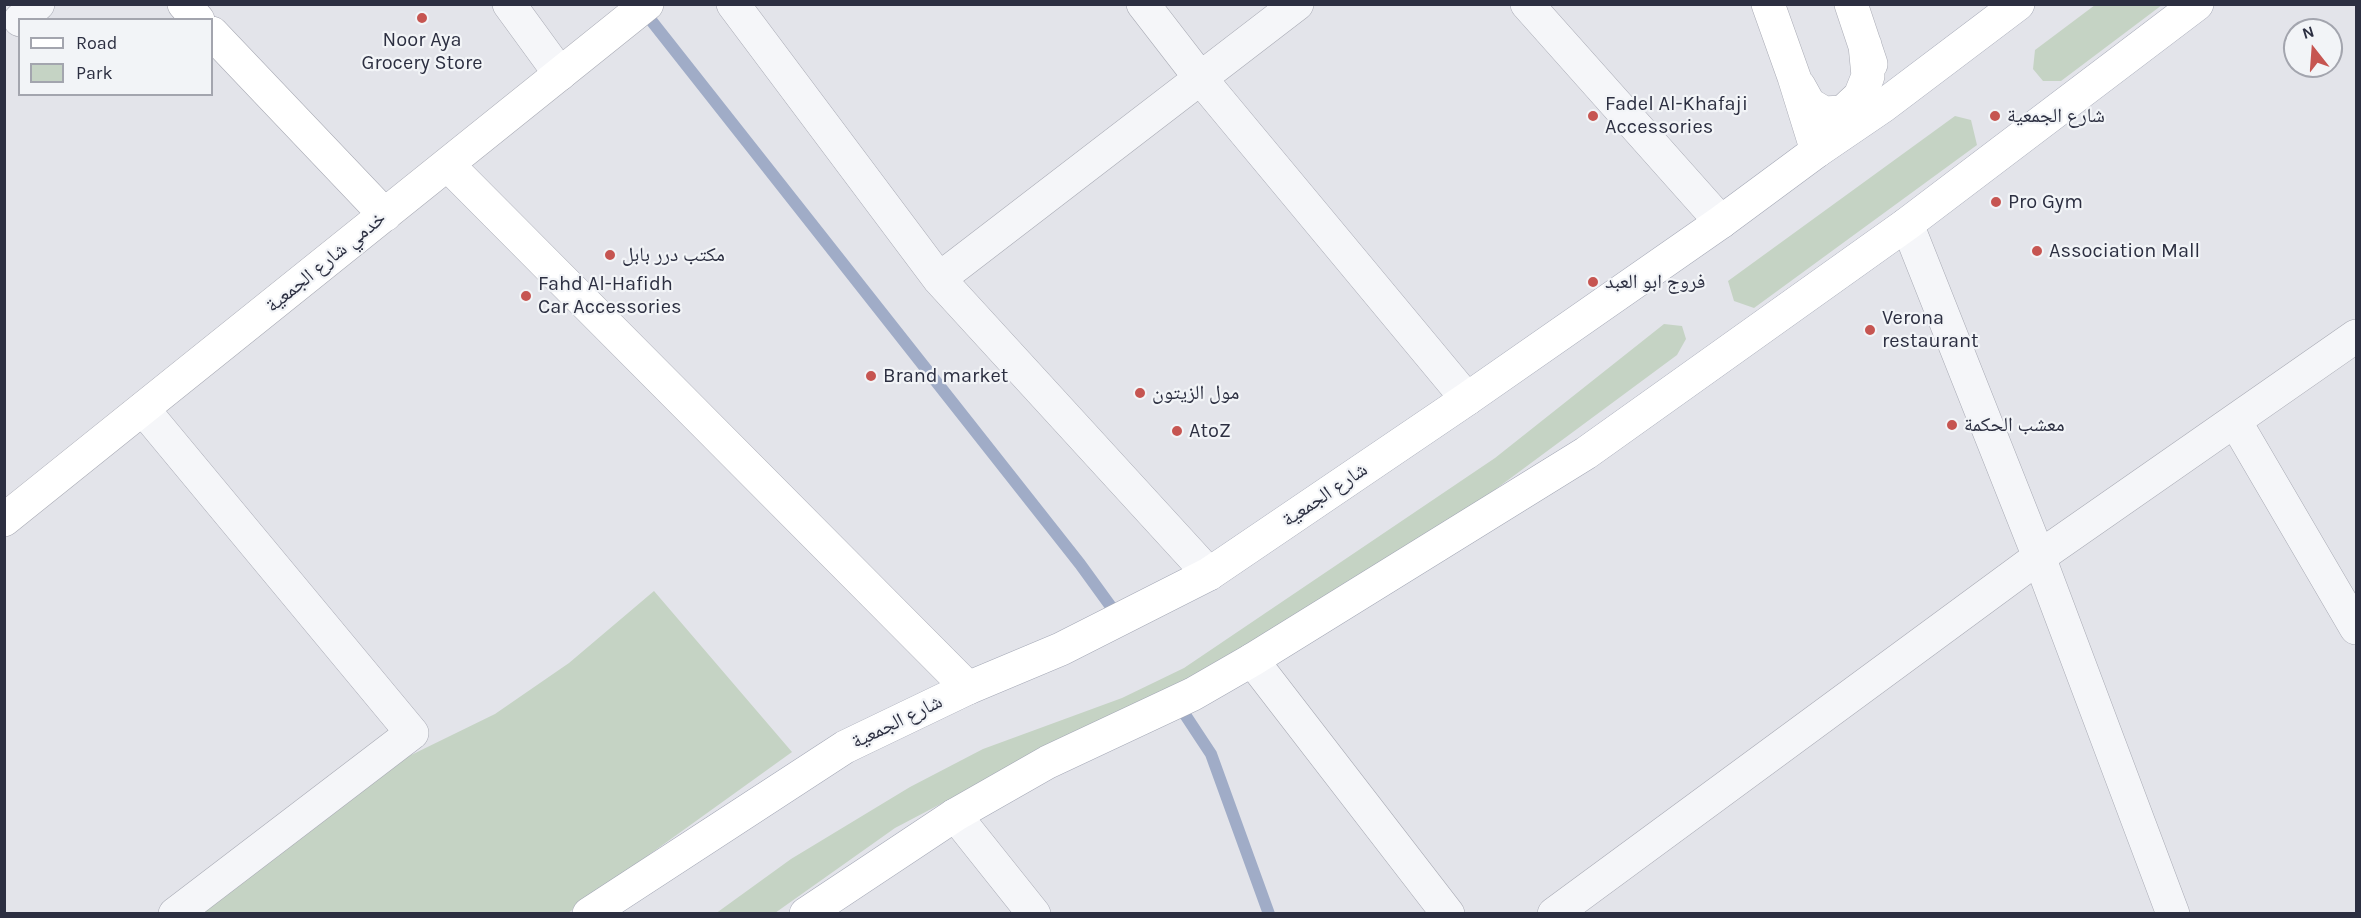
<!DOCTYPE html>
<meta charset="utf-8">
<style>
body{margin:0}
#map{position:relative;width:2361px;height:918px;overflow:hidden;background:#e3e4ea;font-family:Karla,sans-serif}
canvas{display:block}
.frame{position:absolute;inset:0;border:6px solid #2c2f41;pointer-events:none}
.legend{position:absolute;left:18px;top:18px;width:195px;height:78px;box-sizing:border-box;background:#f2f4f7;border:2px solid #a3a5ae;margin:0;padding:8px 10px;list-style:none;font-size:18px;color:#2c2f41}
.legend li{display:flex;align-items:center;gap:12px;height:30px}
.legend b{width:30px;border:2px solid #a3a5ae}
.north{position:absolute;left:2283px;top:18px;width:60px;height:60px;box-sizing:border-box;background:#f2f4f7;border:2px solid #a3a5ae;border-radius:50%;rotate:343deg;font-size:16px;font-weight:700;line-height:24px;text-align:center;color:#2c2f41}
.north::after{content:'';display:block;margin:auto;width:21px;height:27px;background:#c65551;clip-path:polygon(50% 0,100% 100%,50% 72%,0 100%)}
</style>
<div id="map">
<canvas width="2361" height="918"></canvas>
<div class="frame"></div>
<ul class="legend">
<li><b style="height:8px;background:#fff"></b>Road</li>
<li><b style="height:16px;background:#c5d3c4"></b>Park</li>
</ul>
<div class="north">N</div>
</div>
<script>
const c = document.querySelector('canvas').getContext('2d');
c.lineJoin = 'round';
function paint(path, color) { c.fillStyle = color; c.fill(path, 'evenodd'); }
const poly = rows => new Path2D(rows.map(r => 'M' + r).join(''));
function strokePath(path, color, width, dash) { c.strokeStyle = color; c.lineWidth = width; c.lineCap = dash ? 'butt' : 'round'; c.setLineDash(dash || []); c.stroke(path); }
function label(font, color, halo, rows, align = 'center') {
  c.font = font + ' Karla,"Noto Naskh Arabic",sans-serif'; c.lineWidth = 4.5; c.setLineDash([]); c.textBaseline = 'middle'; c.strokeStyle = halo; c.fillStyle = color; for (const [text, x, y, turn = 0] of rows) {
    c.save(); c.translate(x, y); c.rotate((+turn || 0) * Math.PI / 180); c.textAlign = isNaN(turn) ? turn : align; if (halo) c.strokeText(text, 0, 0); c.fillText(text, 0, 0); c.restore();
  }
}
paint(poly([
 [2095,5,2162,5,2061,81,2043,81,2033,69,2035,50],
 [1955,116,1971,120,1977,145,1754,308,1734,301,1728,281],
 [1664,324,1682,326,1686,339,1677,355,1477,503,1272,641,971,788,895,828,775,913,715,914,791,859,910,787,983,749,1122,698,1184,668,1495,458],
 [654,591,792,752,568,913,183,914,405,758,495,714,569,663]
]), '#c5d3c4');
strokePath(poly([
 [650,19,1080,564,1117,615],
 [1178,704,1211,754,1269,914]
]), '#a0acc7', 12);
const street = poly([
 [509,4,560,74],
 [733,4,939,279,1209,574],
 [1143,4,1201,79,1467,399],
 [1527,4,1721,222],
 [20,20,38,4],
 [1907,224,2039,557,2173,914],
 [939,279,1297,4],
 [143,409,412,733,175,914],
 [2235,421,2356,628],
 [1252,660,1448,914],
 [955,815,1034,914],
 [1554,914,2039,557,2356,336]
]);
const secondary = poly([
 [184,4,198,20],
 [1768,4,1794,77,1817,151],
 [1851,4,1871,64],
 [212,33,385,215],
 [1799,86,1809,104,1824,113,1843,112,1860,96,1868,76,1865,45],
 [448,165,968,688],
 [4,520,647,4]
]);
const primary = poly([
 [589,914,845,747,968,688,1061,649,1209,574,1467,399,1721,222,1817,151,1883,106,2018,4],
 [806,914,955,815,1048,762,1193,694,1252,660,1586,453,1907,224,2197,4]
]);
strokePath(street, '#a8aab4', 34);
strokePath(secondary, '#a8aab4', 34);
strokePath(primary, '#a3a7b5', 34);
strokePath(street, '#f5f6f9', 33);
strokePath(secondary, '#fff', 33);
strokePath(primary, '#fff', 33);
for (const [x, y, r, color] of [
 [422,18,6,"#c65551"],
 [1593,116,6,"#c65551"],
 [1995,116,6,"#c65551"],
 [1996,202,6,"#c65551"],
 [2037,251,6,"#c65551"],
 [610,255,6,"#c65551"],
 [1593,282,6,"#c65551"],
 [526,296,6,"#c65551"],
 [1870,330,6,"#c65551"],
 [871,376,6,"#c65551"],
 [1140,393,6,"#c65551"],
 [1952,425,6,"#c65551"],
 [1177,431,6,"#c65551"]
]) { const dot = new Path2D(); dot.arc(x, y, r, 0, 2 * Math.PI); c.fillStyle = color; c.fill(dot); strokePath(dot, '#f2f4f7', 2); }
label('20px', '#2c2f41', '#f2f4f7', [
 ["Noor Aya",422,40,"center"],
 ["Grocery Store",422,63,"center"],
 ["Fadel Al-Khafaji",1605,104],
 ["Accessories",1605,127],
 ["شارع الجمعية",2007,116],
 ["Pro Gym",2008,202],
 ["Association Mall",2049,251],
 ["مكتب درر بابل",622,255],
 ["فروج ابو العبد",1605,282],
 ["Fahd Al-Hafidh",538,284],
 ["Car Accessories",538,307],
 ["Verona",1882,318],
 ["restaurant",1882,341],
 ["Brand market",883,376],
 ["مول الزيتون",1152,393],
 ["معشب الحكمة",1964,425],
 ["AtoZ",1189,431]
], 'left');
label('20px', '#2c2f41', '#f2f4f7', [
 ["خدمي شارع الجمعية",326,262,-39],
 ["شارع الجمعية",1325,495,-34],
 ["شارع الجمعية",897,722,-26]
]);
</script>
